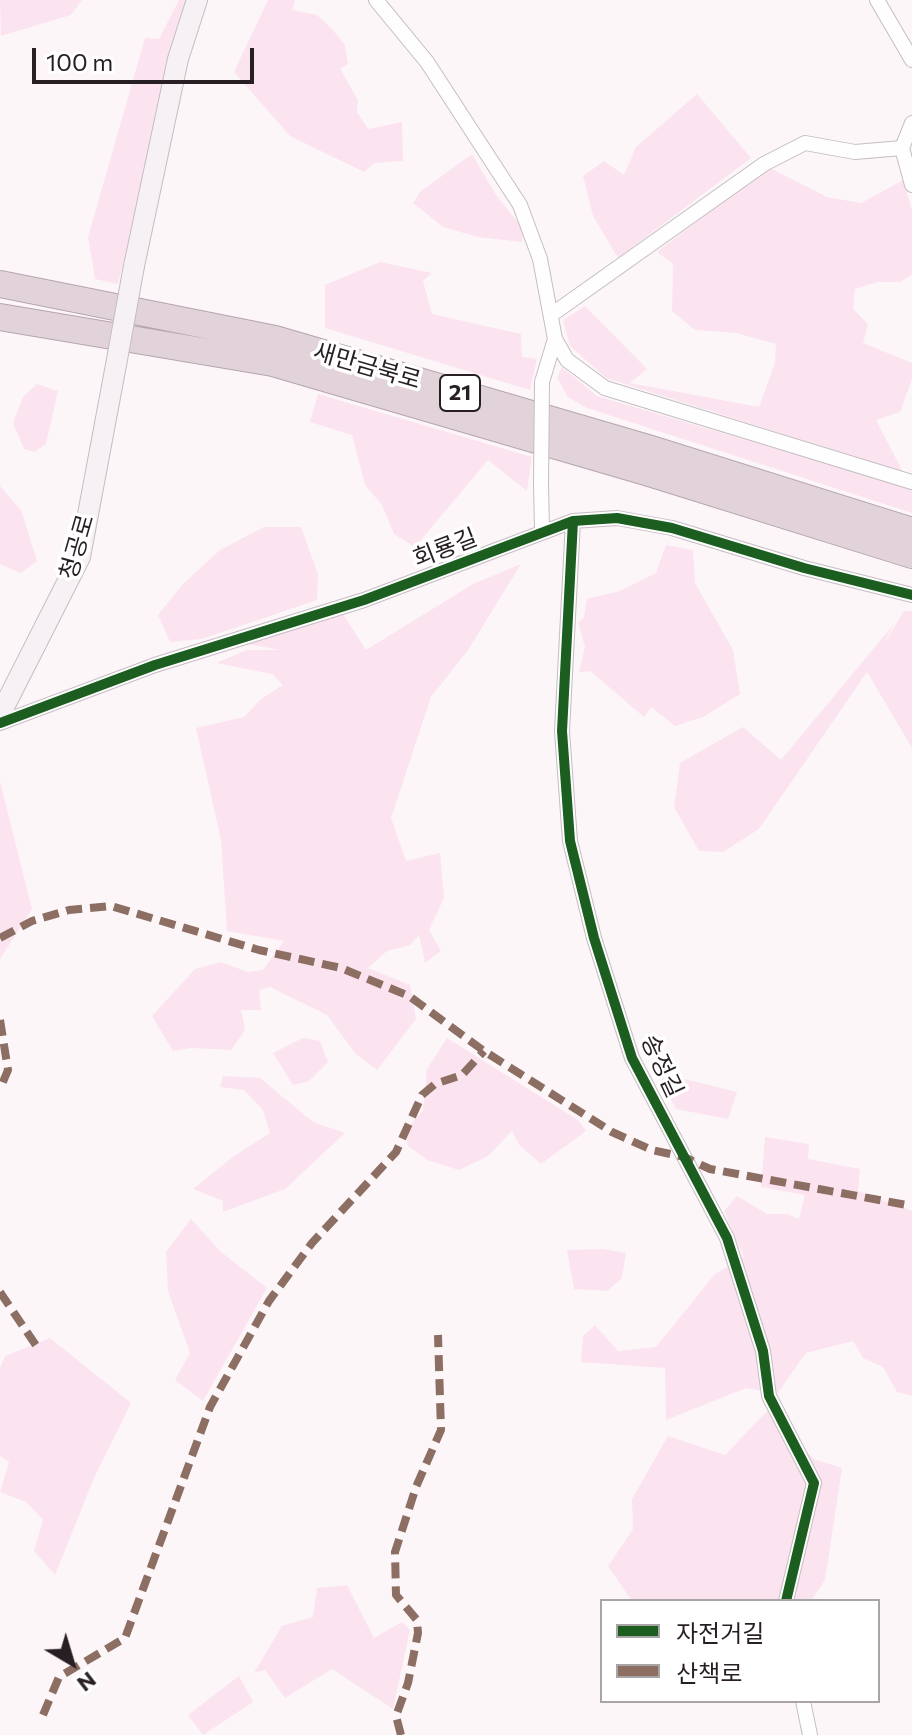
<!DOCTYPE html>
<meta charset="utf-8">
<style>
body{margin:0}
#map{position:relative;width:912px;height:1735px;overflow:hidden;background:#fcf6f9;font-family:Commissioner,"Noto Sans KR",sans-serif}
canvas{display:block}
.legend{position:absolute;left:600px;top:1599px;width:280px;height:104px;box-sizing:border-box;background:#fff;border:2px solid #a9a5a7;margin:0;padding:10px 14px;list-style:none;font-size:24px;color:#281f24}
.legend li{display:flex;align-items:center;gap:16px;height:40px}
.legend b{width:40px;border:2px solid #a9a5a7}
.north{position:absolute;left:32px;top:1623px;width:80px;height:80px;-webkit-text-stroke:6px #fff;paint-order:stroke;rotate:142deg;font-size:22px;font-weight:700;line-height:32px;text-align:center;color:#281f24}
.north::after{content:'';display:block;margin:auto;width:28px;height:36px;background:#281f24;clip-path:polygon(50% 0,100% 100%,50% 72%,0 100%)}
.scale{position:absolute;left:32px;top:48px;width:222px;height:36px;box-sizing:border-box;border:4px solid #281f24;border-top:0;padding-left:10px;font-size:24px;line-height:28px;white-space:nowrap;color:#281f24;-webkit-text-stroke:6px #fff;paint-order:stroke}
</style>
<div id="map">
<canvas width="912" height="1735"></canvas>
<ul class="legend">
<li><b style="height:10px;background:#1b5e20"></b>자전거길</li>
<li><b style="height:10px;background:#8d6e63"></b>산책로</li>
</ul>
<div class="north">N</div>
<div class="scale">100 m</div>
</div>
<script>
const c = document.querySelector('canvas').getContext('2d');
c.lineJoin = 'round';
function paint(path, color) { c.fillStyle = color; c.fill(path, 'evenodd'); }
const poly = rows => new Path2D(rows.map(r => 'M' + r).join(''));
function strokePath(path, color, width, dash) { c.strokeStyle = color; c.lineWidth = width; c.lineCap = dash ? 'butt' : 'round'; c.setLineDash(dash || []); c.stroke(path); }
function label(font, color, halo, rows, align = 'center') {
  c.font = font + ' Commissioner,"Noto Sans KR",sans-serif'; c.lineWidth = 7; c.setLineDash([]); c.textBaseline = 'middle'; c.strokeStyle = halo; c.fillStyle = color; for (const [text, x, y, turn = 0] of rows) {
    c.save(); c.translate(x, y); c.rotate((+turn || 0) * Math.PI / 180); c.textAlign = isNaN(turn) ? turn : align; if (halo) c.strokeText(text, 0, 0); c.fillText(text, 0, 0); c.restore();
  }
}
paint(poly([
 [0,0,82,0,71,15,1,36],
 [179,0,189,0,118,284,95,279,88,237,145,38,159,39],
 [268,0,295,0,292,10,317,15,332,29,345,45,348,64,340,69,358,100,357,112,368,129,402,122,403,161,374,163,364,172,290,136,234,72],
 [697,94,751,158,618,258,593,216,583,176,604,161,624,175,636,147],
 [472,154,496,195,524,230,522,242,478,237,443,227,413,203,420,192],
 [768,167,827,197,861,203,903,180,912,210,912,275,900,282,877,282,855,289,853,309,868,324,863,343,912,363,912,379,900,412,876,420,903,472,606,378,570,346,563,320,585,306,647,369,630,383,759,407,775,363,776,344,736,333,695,330,672,311,673,264,657,252],
 [380,262,432,273,423,281,432,314,521,334,522,357,537,359,530,390,325,328,325,285],
 [562,367,597,396,912,489,912,513,587,408,568,397,557,378],
 [37,384,58,391,46,444,34,452,24,449,13,423,23,397],
 [318,394,532,457,527,491,488,460,415,547,394,534,382,505,365,485,352,435,310,422],
 [0,486,21,510,37,561,21,573,0,564],
 [264,527,301,527,318,574,317,600,202,639,170,642,158,615,182,585,220,550],
 [666,545,693,550,695,583,733,650,740,694,703,717,675,726,651,707,644,717,590,671,579,672,585,647,578,623,584,617,587,599,620,591,656,573],
 [521,564,468,650,431,697,391,818,406,861,440,853,444,898,429,930,441,951,425,963,419,935,410,945,387,951,368,968,410,985,416,1019,377,1070,355,1053,327,1015,270,987,259,990,261,1010,241,1010,245,1030,231,1050,191,1048,173,1051,152,1016,195,969,221,962,248,972,263,970,284,941,227,931,221,840,196,728,244,717,261,699,283,685,272,674,216,663,247,650,279,650,248,644,343,614,366,650,473,584],
 [904,611,912,611,912,748,867,672,759,829,723,852,699,851,674,807,680,763,743,727,781,760,894,624,882,647],
 [0,781,32,909,0,959],
 [303,1038,320,1041,328,1062,309,1081,293,1085,273,1053],
 [447,1038,578,1120,586,1131,541,1164,520,1146,512,1131,488,1156,459,1170,427,1160,408,1146,405,1131,423,1110,427,1069],
 [656,1072,737,1092,728,1119,676,1109],
 [223,1076,260,1078,313,1122,345,1133,285,1189,223,1212,223,1201,193,1189,234,1156,270,1133,263,1110,244,1090,220,1087],
 [765,1137,809,1144,808,1159,860,1169,858,1191,912,1211,912,1396,897,1392,883,1367,863,1358,853,1341,806,1353,777,1394,746,1388,666,1420,665,1368,581,1362,583,1336,595,1325,618,1351,656,1347,715,1274,744,1257,724,1211,737,1196,767,1214,788,1214,799,1219,805,1195,761,1187],
 [191,1219,221,1252,267,1288,203,1401,175,1380,190,1353,168,1291,166,1252],
 [603,1249,626,1253,622,1278,607,1291,574,1289,567,1250],
 [50,1338,131,1403,94,1478,55,1575,34,1551,43,1520,26,1502,0,1492,9,1462,0,1456,0,1368,5,1356],
 [767,1411,814,1459,842,1468,825,1580,811,1601,632,1601,608,1566,633,1529,632,1499,668,1436,725,1455],
 [347,1585,374,1638,402,1622,410,1630,393,1709,332,1669,285,1698,265,1670,254,1673,282,1626,313,1617,317,1588],
 [239,1676,253,1702,203,1735,188,1715]
]), '#fbe4ef');
const street = poly([
 [376,0,427,62,520,205,540,259,555,339,567,360,605,388,912,482],
 [877,0,912,60],
 [902,148,912,123],
 [551,315,764,164,805,143,855,152,902,148,912,185],
 [542,382,555,339],
 [541,483,542,530],
 [573,521,562,731,570,841,594,938,632,1058,727,1238,763,1351,769,1396,814,1483,786,1601],
 [0,723,155,665,364,600,573,521,617,518,672,528,804,568,912,595],
 [803,1701,810,1735]
]);
const secondary = poly([
 [134,266,178,59,197,0],
 [0,715,80,557,116,365]
]);
const highway = poly([
 [0,284,275,339,651,449,912,531],
 [0,317,273,363,646,472,912,555]
]);
strokePath(street, '#c4bdc1', 16);
strokePath(secondary, '#c4bdc1', 22);
strokePath(highway, '#b6a4ae', 28);
strokePath(street, '#fffefe', 14);
strokePath(secondary, '#f6f1f4', 20);
strokePath(highway, '#e2d3db', 26);
const streetBridge = poly([
 [541,483,542,382]
]);
const secondaryBridge = poly([
 [116,365,134,266]
]);
strokePath(streetBridge, '#c4bdc1', 16, []);
strokePath(secondaryBridge, '#c4bdc1', 22, []);
strokePath(streetBridge, '#fffefe', 14);
strokePath(secondaryBridge, '#f6f1f4', 20);
strokePath(poly([
 [0,938,32,921,69,910,111,906,259,950,341,968,409,996,484,1051,612,1132,652,1150,684,1157,710,1169,912,1206],
 [0,1020,8,1070,0,1089],
 [0,1292,37,1347],
 [43,1715,59,1677,125,1638,210,1407,269,1301,312,1243,396,1152,422,1095,435,1084,462,1075,484,1051],
 [401,1735,396,1716,408,1683,418,1633,417,1620,396,1595,395,1552,416,1487,441,1430,438,1335]
]), '#8d6e63', 8, [16, 8]);
strokePath(poly([
 [573,521,562,731,570,841,594,938,632,1058,727,1238,763,1351,769,1396,814,1483,786,1601],
 [0,723,155,665,364,600,573,521,617,518,672,528,804,568,912,595]
]), '#1b5e20', 10);
for (const [x, y, w] of [
 [460,393,40]
]) { const box = new Path2D(); box.roundRect(x - w / 2, y - 18, w, 36, 6); c.fillStyle = '#fff'; c.fill(box); strokePath(box, '#281f24', 2); }
label('bold 22px', '#281f24', null, [
 ["21",460,393]
]);
label('24px', '#281f24', '#fff', [
 ["새만금북로",367,366,16],
 ["청공로",77,547,-74],
 ["회룡길",445,548,-21],
 ["송정길",662,1066,65]
]);
</script>
